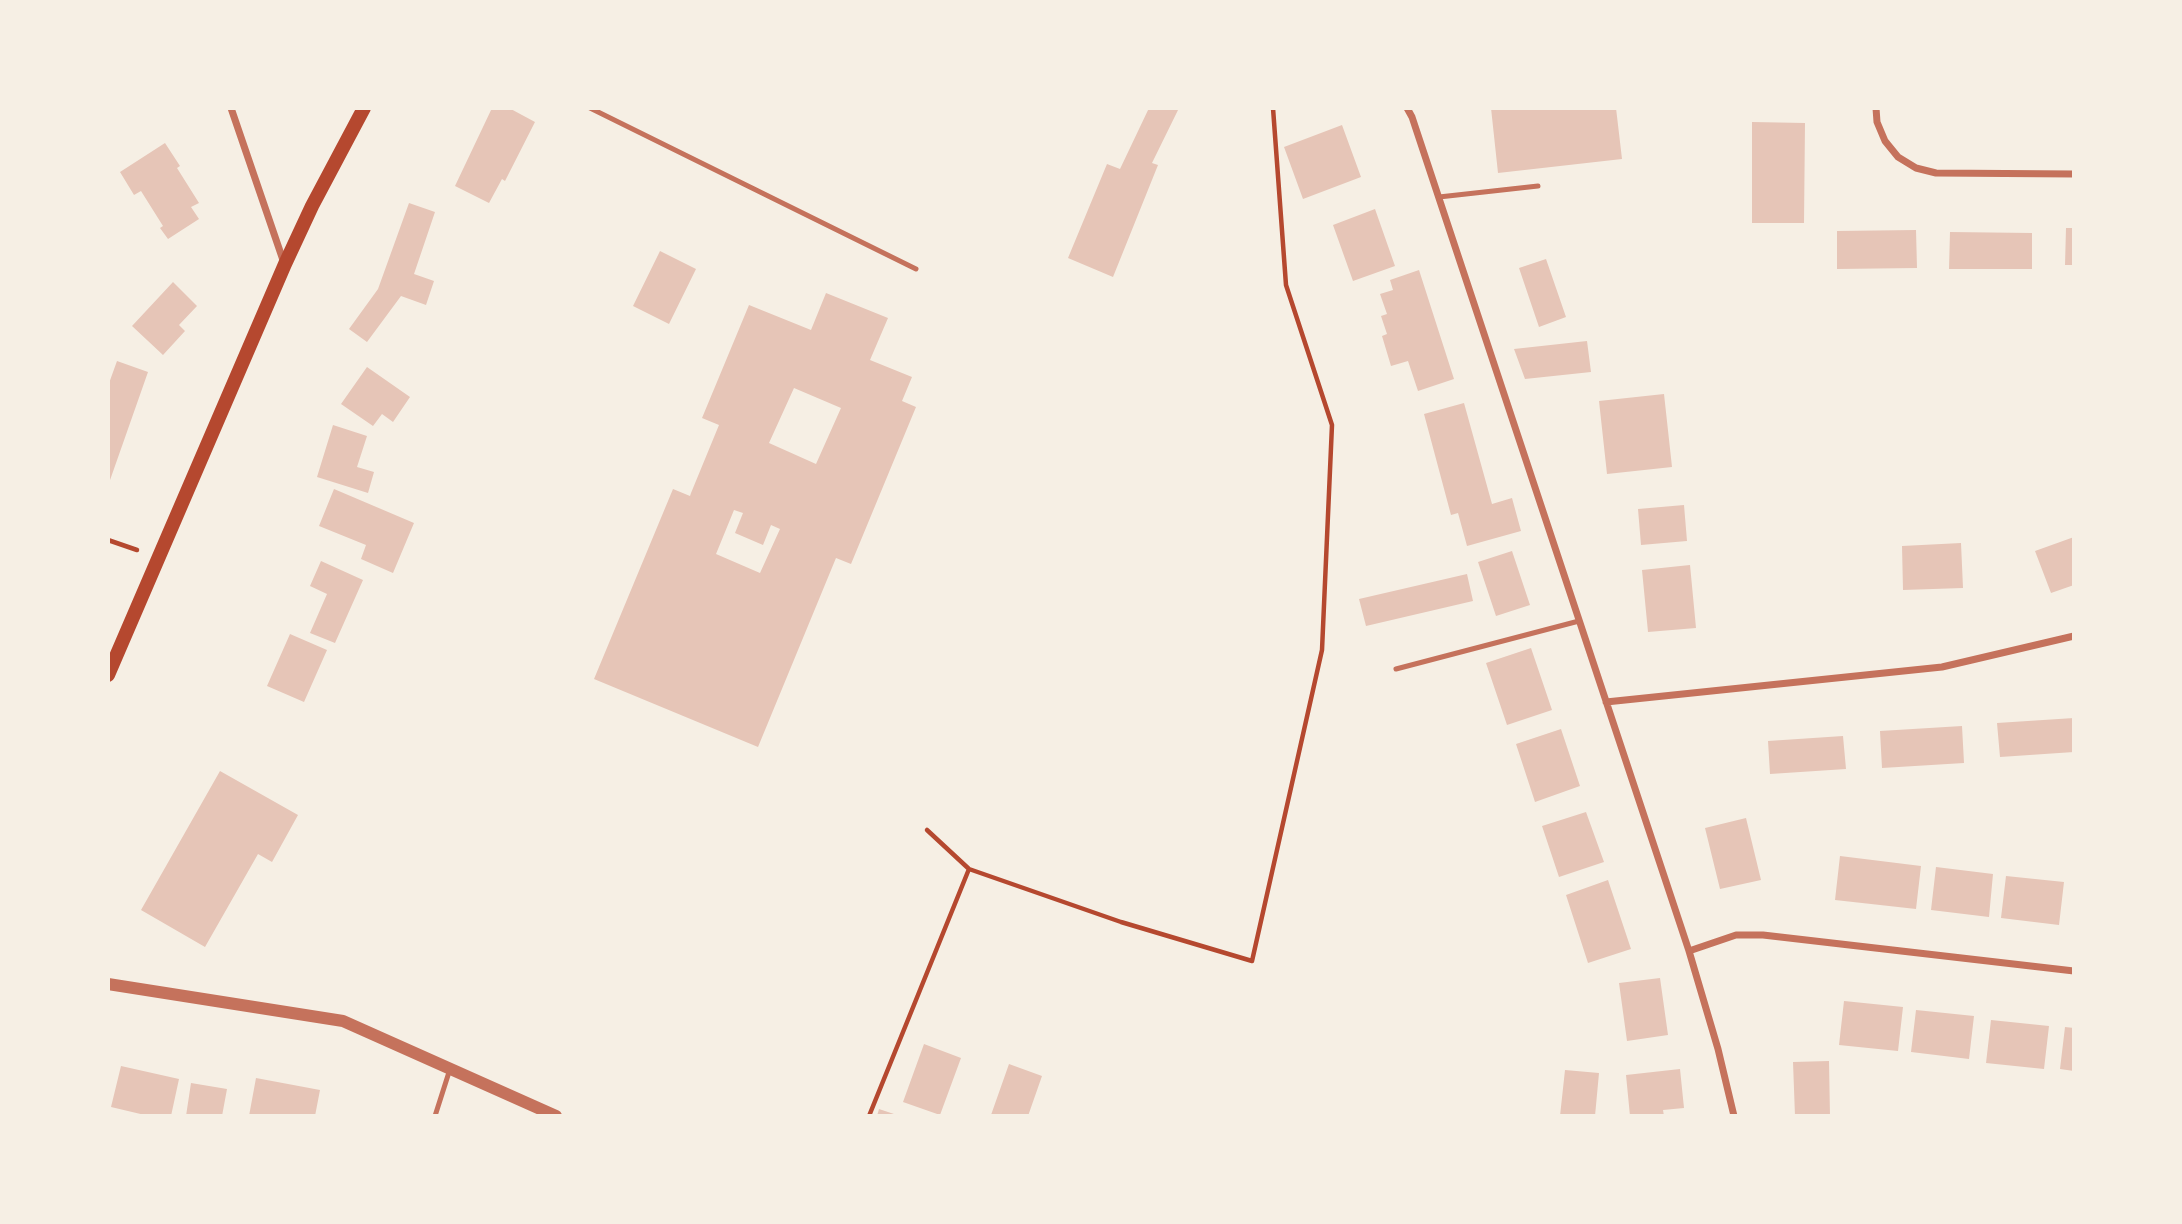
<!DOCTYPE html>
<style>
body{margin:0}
#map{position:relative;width:2182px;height:1224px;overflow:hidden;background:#f6efe4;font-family:Spectral,serif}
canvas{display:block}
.frame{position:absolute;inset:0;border:110px solid #f6efe4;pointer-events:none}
</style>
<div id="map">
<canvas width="2182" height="1224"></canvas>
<div class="frame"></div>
</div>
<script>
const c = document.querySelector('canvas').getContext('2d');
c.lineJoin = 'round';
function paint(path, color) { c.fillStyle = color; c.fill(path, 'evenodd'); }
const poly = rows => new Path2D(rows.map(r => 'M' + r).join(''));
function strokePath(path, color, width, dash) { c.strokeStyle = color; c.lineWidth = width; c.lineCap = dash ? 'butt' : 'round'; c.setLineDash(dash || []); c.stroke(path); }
paint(poly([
 [492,108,509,108,535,122,505,181,502,179,489,203,455,186],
 [1149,108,1179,108,1152,163,1158,165,1113,277,1068,258,1107,164,1120,169],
 [1491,108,1616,108,1622,159,1498,173],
 [1752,122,1805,123,1804,223,1752,223],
 [1342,125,1361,177,1303,199,1284,147],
 [165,143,180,166,177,168,199,203,191,207,199,219,168,239,160,228,163,226,141,191,134,195,120,172],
 [409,203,435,212,414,274,434,281,426,305,401,296,367,342,349,329,378,289],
 [1375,209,1395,266,1353,281,1333,225],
 [2066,228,2074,228,2074,265,2065,265],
 [1916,230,1917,268,1837,269,1837,231],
 [1950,232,2032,233,2032,269,1949,269],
 [660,251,696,269,669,324,633,306],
 [1546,259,1566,317,1539,327,1519,268],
 [1419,270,1454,379,1418,391,1408,361,1391,366,1382,336,1387,334,1381,316,1387,314,1380,294,1393,290,1390,280],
 [173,282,197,306,179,325,185,331,163,355,132,326],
 [826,293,888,318,870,360,912,377,902,401,916,407,851,564,836,558,758,747,594,679,673,489,690,496,691,493,719,425,702,418,749,305,811,330],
 [794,388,841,408,816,464,769,443],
 [734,510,743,513,735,533,763,545,771,525,780,529,760,573,716,554],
 [1587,341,1591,372,1525,379,1514,349],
 [117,361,148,372,109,483,108,386],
 [367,367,410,397,393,422,382,414,373,426,341,404],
 [1664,394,1672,467,1607,474,1599,401],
 [1464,403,1492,504,1512,498,1521,531,1467,546,1458,513,1451,515,1424,414],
 [333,425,367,436,357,467,374,472,368,493,317,477],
 [334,489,414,523,393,573,361,559,366,545,319,526],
 [1684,505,1687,541,1641,545,1638,509],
 [2074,537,2074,585,2051,593,2035,551],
 [1961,543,1963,588,1903,590,1902,546],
 [1512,551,1530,605,1496,616,1478,562],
 [321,561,363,580,335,643,310,633,327,594,310,586],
 [1690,565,1696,628,1648,632,1642,570],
 [1467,574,1473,601,1366,626,1359,599],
 [290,634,327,650,304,702,267,686],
 [1531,648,1552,710,1507,725,1486,663],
 [2074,718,2074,752,2000,757,1997,723],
 [1962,726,1964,763,1882,768,1880,731],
 [1561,729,1580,786,1535,802,1516,744],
 [1843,736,1846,769,1770,774,1768,741],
 [220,771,298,815,272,862,258,854,205,947,141,910],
 [1586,812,1604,862,1559,877,1542,826],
 [1746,818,1761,880,1720,889,1705,828],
 [1840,856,1921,866,1916,909,1835,900],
 [1936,867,1993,874,1989,917,1931,910],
 [2006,876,2064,882,2059,925,2001,918],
 [1608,880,1631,949,1588,963,1566,895],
 [1660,978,1668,1035,1627,1041,1619,983],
 [1844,1001,1903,1007,1898,1051,1839,1045],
 [1916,1010,1974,1016,1969,1059,1911,1052],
 [1991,1020,2049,1026,2044,1069,1986,1063],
 [2065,1027,2074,1028,2074,1071,2060,1069],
 [924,1044,961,1058,940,1115,903,1102],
 [1829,1061,1830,1116,1795,1116,1793,1062],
 [1009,1064,1042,1076,1028,1116,991,1115],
 [121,1066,179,1079,171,1116,149,1116,111,1107],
 [1680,1069,1684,1108,1663,1110,1664,1116,1630,1116,1626,1075],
 [1565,1070,1599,1073,1595,1116,1560,1116],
 [256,1078,320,1090,315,1116,249,1116],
 [191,1083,227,1089,222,1116,186,1116],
 [879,1109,897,1115,897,1116,877,1116]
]), '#e6c5b7');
strokePath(poly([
 [108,540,137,550],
 [927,830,969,869],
 [869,1116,969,869,1121,922,1252,961,1322,650,1332,425,1286,285,1273,108]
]), '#b5482f', 4.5);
strokePath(poly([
 [590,108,916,269],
 [1439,197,1538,186],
 [1396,669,1579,621],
 [435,1116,450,1069]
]), '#c5725c', 5);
strokePath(poly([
 [231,108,284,263],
 [1407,108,1412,117,1689,951,1718,1049,1734,1116],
 [1876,108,1877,122,1885,141,1898,157,1916,168,1936,173,2074,174],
 [1606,702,1942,667,2074,636],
 [1689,951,1736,935,1763,935,2074,971]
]), '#c5725c', 7);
strokePath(poly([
 [108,984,343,1021,556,1116]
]), '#c5725c', 12);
strokePath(poly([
 [108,675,285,264,312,206,364,108]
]), '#b5482f', 14);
</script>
